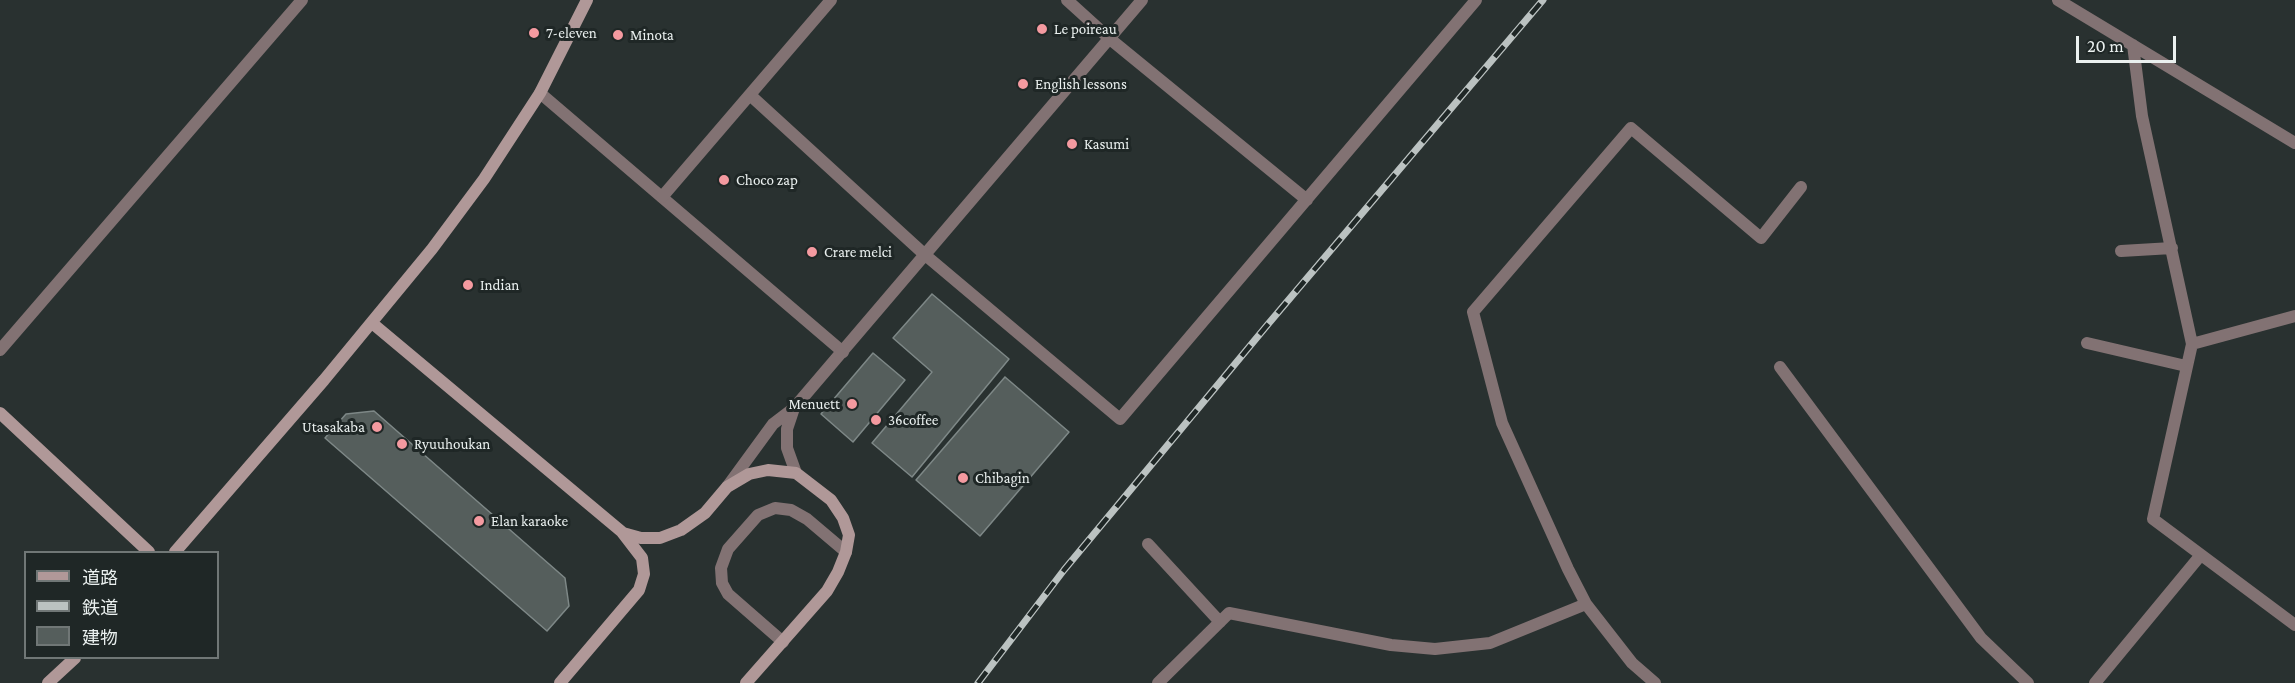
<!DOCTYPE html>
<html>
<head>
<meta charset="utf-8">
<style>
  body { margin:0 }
  #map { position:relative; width:2295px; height:683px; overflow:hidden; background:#293130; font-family:"Crimson Pro","Noto Sans JP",serif }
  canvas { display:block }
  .legend { position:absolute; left:24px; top:551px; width:195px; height:108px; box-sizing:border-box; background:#1f2726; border:2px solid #707776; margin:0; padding:8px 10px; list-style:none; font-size:18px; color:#eaf0ef }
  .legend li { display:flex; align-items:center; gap:12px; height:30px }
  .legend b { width:30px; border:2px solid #707776 }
  .scale { position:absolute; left:2076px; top:36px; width:100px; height:27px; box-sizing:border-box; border:3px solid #eaf0ef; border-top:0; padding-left:8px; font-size:18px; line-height:21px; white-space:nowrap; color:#eaf0ef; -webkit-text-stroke:4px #1f2726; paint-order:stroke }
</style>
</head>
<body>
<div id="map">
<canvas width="2295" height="683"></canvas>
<ul class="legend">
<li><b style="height:8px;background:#b09898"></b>道路</li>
<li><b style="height:8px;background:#bbc2c1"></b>鉄道</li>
<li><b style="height:16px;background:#555e5c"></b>建物</li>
</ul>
<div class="scale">20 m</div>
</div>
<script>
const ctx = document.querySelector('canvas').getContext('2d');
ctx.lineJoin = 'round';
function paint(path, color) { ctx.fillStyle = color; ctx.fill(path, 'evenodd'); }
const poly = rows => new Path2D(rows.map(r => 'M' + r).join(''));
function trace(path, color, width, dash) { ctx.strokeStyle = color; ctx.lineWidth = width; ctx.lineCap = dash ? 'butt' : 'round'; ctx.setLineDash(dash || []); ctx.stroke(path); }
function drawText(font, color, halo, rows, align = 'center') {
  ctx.font = font + ' "Crimson Pro",serif'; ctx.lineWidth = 6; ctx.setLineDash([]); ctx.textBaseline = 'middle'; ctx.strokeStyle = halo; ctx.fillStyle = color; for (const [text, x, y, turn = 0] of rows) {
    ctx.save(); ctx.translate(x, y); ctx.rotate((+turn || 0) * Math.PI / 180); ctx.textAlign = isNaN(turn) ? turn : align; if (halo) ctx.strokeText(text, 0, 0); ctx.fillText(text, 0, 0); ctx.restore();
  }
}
const building = poly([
  [932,294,1009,359,912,477,872,443,932,372,893,338,932,294],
  [873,353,905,380,853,442,821,414,873,353],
  [1005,377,1069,432,980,536,916,480,1005,377],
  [374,411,565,578,569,606,547,631,325,438,346,414,374,411]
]);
const lane = poly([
  [540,93,843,352],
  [783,642,728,594,722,583,721,568,728,549,758,515,775,508,791,510,807,519,846,552]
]);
const street = poly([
  [1067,0,1110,39,1307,200],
  [2058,0,2295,143],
  [2133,45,2142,116,2192,344,2153,519,2295,625],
  [750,95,924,254,1120,419,1476,0],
  [662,197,831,0],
  [2121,251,2172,248],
  [2087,343,2186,366],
  [2192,344,2295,316],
  [0,350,302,0],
  [1780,367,1981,638,2028,683],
  [794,408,787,429,787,448,796,473],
  [727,487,773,424,794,408,1142,0],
  [1148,544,1220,622],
  [1158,683,1229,613,1391,645,1435,649,1490,643,1586,604],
  [1655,683,1632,663,1586,604,1568,569,1502,423,1473,312,1631,128,1761,238,1801,187],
  [2095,683,2200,556]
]);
const secondary = poly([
  [372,323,622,532,642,558,644,574,639,590,560,683],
  [0,413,149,552],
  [623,533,641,538,660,538,681,530,705,513,727,487,749,474,768,470,796,473,831,500,843,518,849,535,846,552,838,572,827,591,746,683],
  [175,552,324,380,432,249,484,179,540,93,587,0],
  [48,683,75,658]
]);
const rail = poly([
  [978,683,1064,570,1269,323,1543,0]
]);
const markers = [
  [1042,29,6,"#f49aa0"],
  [534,33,6,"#f49aa0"],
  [618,35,6,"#f49aa0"],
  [1023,84,6,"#f49aa0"],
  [1072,144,6,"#f49aa0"],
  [724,180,6,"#f49aa0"],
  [812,252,6,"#f49aa0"],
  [468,285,6,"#f49aa0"],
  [852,404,6,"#f49aa0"],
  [876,420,6,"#f49aa0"],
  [377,427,6,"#f49aa0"],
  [402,444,6,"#f49aa0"],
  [963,478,6,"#f49aa0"],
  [479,521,6,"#f49aa0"]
];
const poiNames = [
  ["Le poireau",1054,29],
  ["7-eleven",546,33],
  ["Minota",630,35],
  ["English lessons",1035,84],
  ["Kasumi",1084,144],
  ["Choco zap",736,180],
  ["Crare melci",824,252],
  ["Indian",480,285],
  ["Menuett",840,404,"right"],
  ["36coffee",888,420],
  ["Utasakaba",365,427,"right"],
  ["Ryuuhoukan",414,444],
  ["Chibagin",975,478],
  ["Elan karaoke",491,521]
];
paint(building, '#555e5c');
trace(building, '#7e8887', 1.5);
trace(lane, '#827273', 12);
trace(street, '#827273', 12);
trace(secondary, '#b09898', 12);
trace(rail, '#bbc2c1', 7);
trace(rail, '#1f2726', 4.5, [14]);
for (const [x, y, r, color] of markers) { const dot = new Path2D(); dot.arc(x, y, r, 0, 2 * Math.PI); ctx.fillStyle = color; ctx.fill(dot); trace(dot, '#1f2726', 2); }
drawText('15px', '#eaf0ef', '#1f2726', poiNames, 'left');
</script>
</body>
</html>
